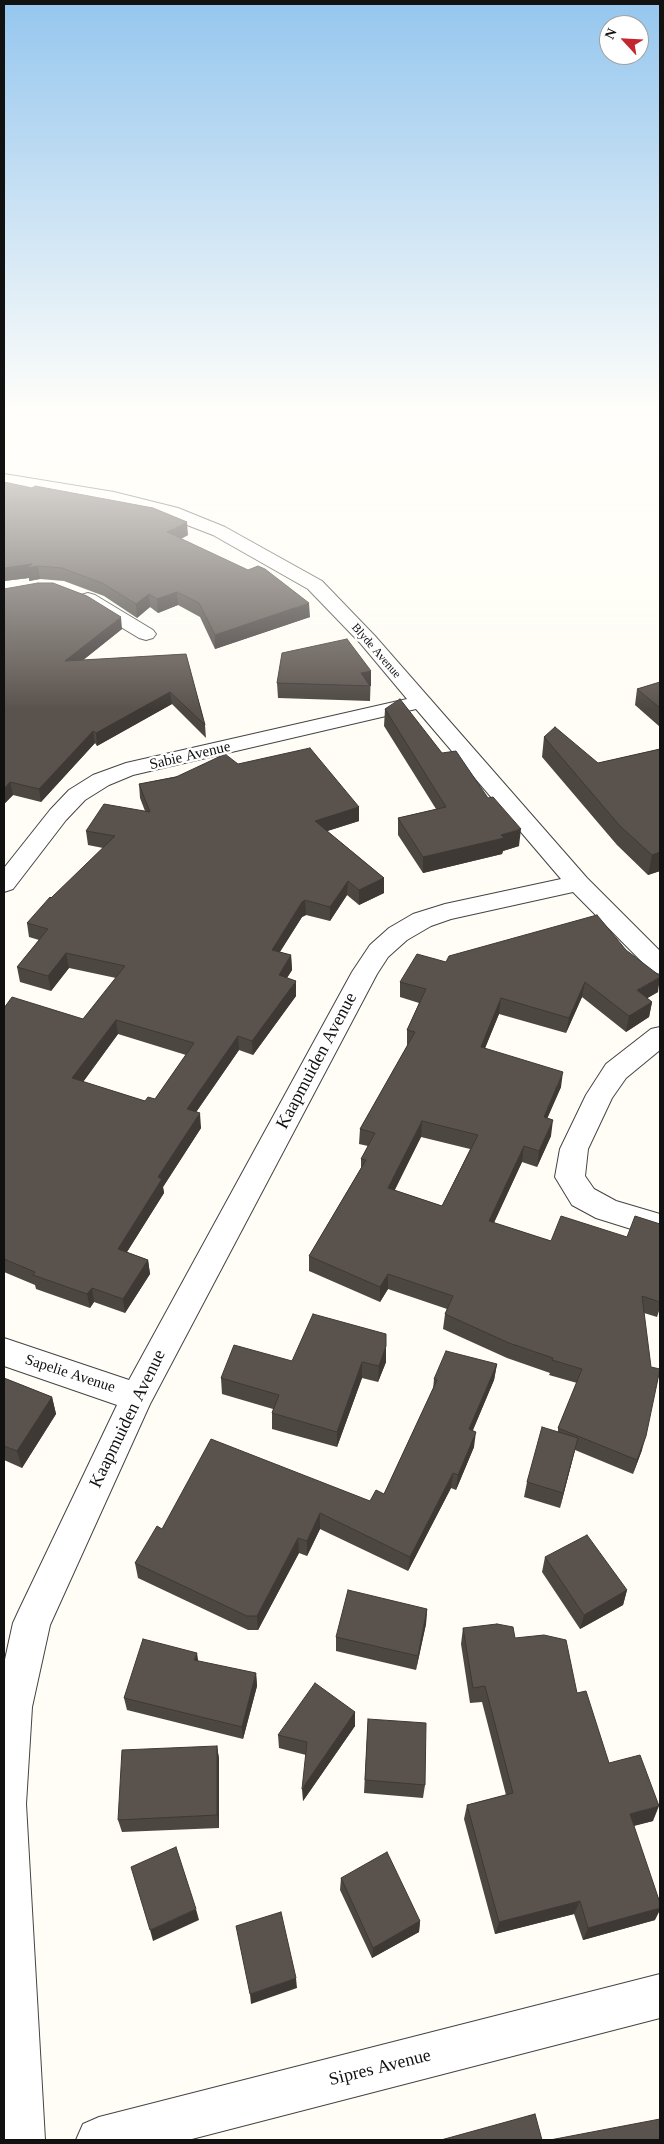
<!DOCTYPE html>
<html>
<head>
<meta charset="utf-8">
<style>
  body { margin:0 }
  #map { position:relative; width:664px; height:2144px; overflow:hidden; background:#fffdf5; font-family:Georgia,serif }
  canvas { display:block }
  .frame { position:absolute; inset:0; border:5px solid #111; pointer-events:none }
  .north { position:absolute; left:599px; top:15px; width:50px; height:50px; box-sizing:border-box; background:#fff; border:1px solid #a0a0a0; border-radius:50%; rotate:295deg; font-size:14px; font-weight:700; line-height:20px; text-align:center; color:#111 }
  .north::after { content:''; display:block; margin:auto; width:18px; height:22px; background:#c4262e; clip-path:polygon(50% 0,100% 100%,50% 72%,0 100%) }
</style>
</head>
<body>
<div id="map">
<canvas width="664" height="2144"></canvas>
<div class="frame"></div>
<div class="north">N</div>
</div>
<script>
const ctx = document.querySelector('canvas').getContext('2d');
ctx.lineJoin = 'round';
const poly = rows => new Path2D(rows.map(r => 'M' + r).join(''));
function trace(path, color, width, dash) { ctx.strokeStyle = color; ctx.lineWidth = width; ctx.lineCap = dash ? 'butt' : 'round'; ctx.setLineDash(dash || []); ctx.stroke(path); }
function paint(path, color) { ctx.fillStyle = color; ctx.fill(path, 'evenodd'); }
function drawText(font, color, halo, rows, align = 'center') {
  ctx.font = font + ' Georgia,serif'; ctx.lineWidth = 5; ctx.setLineDash([]); ctx.textBaseline = 'middle'; ctx.strokeStyle = halo; ctx.fillStyle = color; for (const [text, x, y, turn = 0] of rows) {
    ctx.save(); ctx.translate(x, y); ctx.rotate((+turn || 0) * Math.PI / 180); ctx.textAlign = isNaN(turn) ? turn : align; if (halo) ctx.strokeText(text, 0, 0); ctx.fillText(text, 0, 0); ctx.restore();
  }
}
const minor = poly([
  [4,474,114,492,178,508,225,527,322,581,375,636,587,878,660,951,660,974,651,971,573,892,451,919,431,926,407,940,388,957,377,974,150,1404,50,1625,32,1707,26,1804,45,2140,4,2140,4,1664,13,1623,19,1610,117,1405,4,1366,4,1338,129,1380,352,972,370,945,389,928,413,914,445,904,561,879,416,709,133,775,109,785,85,800,66,820,13,889,4,892,4,868,50,810,69,790,93,775,126,763,407,699,361,644,308,589,213,535,143,508,4,484,4,474],
  [88,593,95,595,153,630,156,634,153,638,146,640,139,638,81,603,78,599,81,595,88,593],
  [660,1027,660,1050,626,1078,612,1098,588,1149,585,1176,594,1189,616,1201,660,1214,660,1238,596,1218,572,1205,555,1177,560,1149,586,1095,606,1064,651,1029,660,1027],
  [660,1974,660,2018,188,2140,76,2140,83,2124,99,2117,660,1974]
]);
const wall = poly([
  [4,482,188,535,181,539,310,617,215,649,200,617,178,605,158,613,150,607,137,618,104,596,64,581,40,579,29,581,29,578,4,581],
  [4,589,122,629,83,660,186,654,205,725,206,738,172,704,97,746,95,743,41,802,13,795,4,804],
  [371,671,370,701,278,698,277,683],
  [660,682,660,727,635,705,637,689],
  [385,709,442,753,519,846,503,851,502,854,423,873,398,835,398,818,436,809,384,726],
  [544,737,598,763,660,749,660,871,648,875,617,845,542,757],
  [238,764,359,807,359,821,327,831,384,878,384,893,359,905,347,895,330,921,306,915,302,917,280,952,291,955,292,970,287,978,296,996,253,1055,239,1050,196,1112,201,1128,163,1187,164,1193,127,1252,148,1260,150,1274,125,1313,94,1302,90,1308,36,1289,35,1285,4,1272,4,1008,83,1019,116,978,69,968,51,991,20,982,17,967,39,940,29,937,27,923,103,848,88,845,86,831,145,811,140,798,139,784],
  [118,1034,186,1055,155,1099,145,1101,83,1082],
  [446,962,658,992,647,998,652,1002,649,1017,626,1032,582,997,566,1033,499,1014,485,1048,561,1087,547,1118,551,1136,537,1167,522,1162,494,1223,551,1241,627,1237,660,1224,660,1308,657,1317,644,1313,642,1450,633,1474,575,1450,560,1508,524,1497,527,1482,558,1432,558,1428,577,1383,549,1375,550,1373,507,1358,443,1329,445,1314,447,1309,388,1289,380,1302,309,1271,309,1256,361,1168,361,1159,368,1146,359,1144,360,1129,407,1046,407,1030,419,1003,400,997,400,982],
  [421,1137,470,1149,442,1206,394,1190],
  [386,1346,386,1362,378,1382,362,1378,337,1447,272,1429,272,1413,273,1409,222,1394,221,1378,292,1361],
  [497,1364,494,1380,473,1430,474,1447,456,1490,451,1488,408,1571,320,1529,307,1556,299,1553,258,1630,248,1630,138,1578,135,1563,162,1529,370,1501,384,1494,433,1389,434,1379],
  [4,1378,52,1397,56,1414,22,1468,4,1460],
  [545,1557,627,1590,623,1605,580,1629,542,1572],
  [427,1609,426,1624,416,1670,336,1651,336,1637],
  [463,1628,515,1638,577,1693,609,1763,653,1821,634,1826,655,1920,583,1940,574,1914,495,1934,464,1819,467,1805,506,1795,482,1702,470,1703,461,1644],
  [256,1673,257,1686,243,1739,127,1710,124,1698],
  [355,1712,355,1726,303,1801,306,1755,279,1748,278,1735],
  [368,1719,425,1785,423,1798,364,1793],
  [217,1746,219,1759,219,1828,122,1832,118,1820],
  [341,1878,420,1921,419,1932,372,1958,340,1890]
]);
const shadedWall = poly([
  [187,522,188,535,169,545,167,532],
  [32,564,38,566,40,579,29,581,29,578,4,581,4,568],
  [177,592,178,605,158,613,157,599],
  [149,594,150,607,137,618,136,604],
  [309,603,310,617,215,649,215,635],
  [121,617,122,629,67,673,65,661],
  [371,671,371,686,370,686,361,673],
  [170,692,172,704,97,746,96,733],
  [93,731,95,743,41,802,39,789],
  [10,782,13,795,4,804,4,789],
  [359,807,359,821,315,835,315,821],
  [521,829,519,846,503,851,502,854,423,873,423,857],
  [660,852,660,871,648,875,652,855],
  [384,878,384,893,359,905,359,890],
  [348,881,347,895,330,921,330,907],
  [305,900,306,915,302,917,272,964,272,950,302,902],
  [66,953,69,968,51,991,48,976],
  [291,955,292,970,279,990,279,975],
  [660,977,658,992,634,1006,637,990],
  [296,981,296,996,253,1055,252,1041],
  [585,982,582,997,566,1033,569,1018],
  [501,998,499,1014,479,1063,481,1047],
  [652,1002,649,1017,626,1032,629,1016],
  [116,1020,118,1034,75,1093,72,1078],
  [238,1036,239,1050,188,1124,187,1109],
  [563,1072,561,1087,541,1133,544,1117],
  [200,1113,201,1128,163,1187,164,1193,120,1263,118,1249,158,1177],
  [553,1120,551,1136,537,1167,539,1151],
  [422,1121,421,1137,388,1204,388,1188],
  [524,1146,522,1162,487,1237,489,1221],
  [148,1260,150,1274,125,1313,123,1299],
  [388,1274,388,1289,380,1302,380,1287],
  [92,1288,94,1302,90,1308,87,1294],
  [386,1346,386,1362,378,1382,379,1366],
  [362,1362,362,1378,337,1447,337,1432],
  [497,1364,494,1380,467,1444,469,1429],
  [52,1397,56,1414,22,1468,17,1451],
  [476,1432,474,1447,456,1490,458,1475],
  [646,1436,642,1450,633,1474,637,1460],
  [578,1438,574,1453,560,1508,563,1493],
  [453,1473,451,1488,408,1571,410,1557],
  [320,1513,320,1529,307,1556,307,1541],
  [298,1538,299,1553,258,1630,257,1616],
  [627,1590,623,1605,580,1629,584,1615],
  [427,1609,426,1624,416,1670,418,1656],
  [197,1653,199,1666,194,1660],
  [256,1673,257,1686,243,1739,242,1727],
  [355,1712,355,1726,303,1801,302,1789],
  [217,1746,219,1759,219,1828,217,1815],
  [659,1806,653,1821,624,1828,630,1814],
  [580,1901,574,1914,495,1934,499,1922],
  [660,1908,660,1910,655,1920,583,1940,588,1928],
  [196,1909,199,1920,153,1941,150,1930],
  [420,1921,419,1932,372,1958,373,1948],
  [296,1978,297,1988,251,2004,250,1994]
]);
const building = poly([
  [4,482,32,488,35,486,153,508,187,522,167,532,248,570,258,566,265,569,309,603,215,635,199,603,177,592,157,599,149,594,136,604,102,583,62,568,38,566,27,568,32,564,4,568,4,482],
  [38,583,53,583,87,596,121,617,65,661,186,654,205,725,170,692,96,733,93,731,39,789,10,782,4,789,4,589,38,583],
  [347,639,371,671,361,673,370,686,277,683,282,653,347,639],
  [660,682,660,708,637,689,660,682],
  [400,699,442,753,456,751,488,798,493,797,521,829,501,835,504,838,423,857,398,818,446,807,385,709,400,699],
  [555,727,598,763,660,749,660,852,652,855,620,826,544,737,555,727],
  [310,748,359,807,315,821,384,878,359,890,348,881,330,907,305,900,302,902,272,950,291,955,279,975,296,981,252,1041,238,1036,187,1109,200,1113,158,1177,162,1179,118,1249,148,1260,123,1299,92,1288,87,1294,33,1275,35,1272,4,1259,4,1008,12,997,83,1019,125,966,66,953,48,976,17,967,48,929,27,923,50,897,51,898,115,836,86,831,104,804,150,812,139,784,176,777,225,754,238,764,310,748],
  [116,1020,194,1043,155,1099,148,1097,145,1101,72,1078,116,1020],
  [597,915,626,950,660,976,660,977,637,990,652,1002,629,1016,585,982,569,1018,501,998,481,1047,563,1072,544,1117,553,1120,539,1151,524,1146,489,1221,551,1241,561,1216,627,1237,635,1216,660,1224,660,1302,642,1296,651,1367,660,1369,646,1436,637,1460,558,1428,582,1369,552,1360,553,1358,509,1343,445,1314,453,1296,388,1274,380,1287,309,1256,366,1160,361,1159,375,1133,360,1129,415,1032,407,1030,426,989,400,982,417,954,446,962,449,956,597,915],
  [422,1121,478,1135,442,1206,388,1188,422,1121],
  [313,1314,386,1334,386,1346,379,1366,362,1362,337,1432,272,1413,279,1395,221,1378,234,1345,292,1361,313,1314],
  [446,1351,497,1364,469,1429,476,1432,458,1475,453,1473,410,1557,320,1513,307,1541,298,1538,257,1616,247,1616,135,1563,157,1526,162,1529,211,1439,370,1501,376,1490,384,1494,437,1380,434,1379,446,1351],
  [4,1378,52,1397,17,1451,4,1446,4,1378],
  [542,1427,578,1438,563,1493,527,1482,542,1427],
  [587,1535,627,1590,584,1615,545,1557,587,1535],
  [348,1590,427,1609,418,1656,336,1637,348,1590],
  [497,1624,513,1627,515,1638,544,1635,566,1640,577,1693,586,1691,609,1763,640,1755,659,1806,630,1814,660,1903,660,1908,588,1928,580,1901,499,1922,467,1805,513,1793,485,1686,473,1688,463,1628,497,1624],
  [143,1639,197,1653,194,1660,256,1673,242,1727,124,1698,143,1639],
  [315,1683,355,1712,302,1789,307,1742,278,1735,315,1683],
  [368,1719,426,1723,425,1785,365,1780,368,1719],
  [217,1746,217,1815,118,1820,122,1750,217,1746],
  [176,1847,196,1909,150,1930,131,1867,176,1847],
  [387,1852,420,1921,373,1948,341,1878,387,1852],
  [281,1912,296,1978,250,1994,236,1926,281,1912],
  [535,2114,542,2140,441,2140,535,2114],
  [660,2119,660,2140,550,2140,660,2119]
]);
const farStreetnames = [
  ["Blyde Avenue",376,651,49]
];
const streetNames = [
  ["Sabie Avenue",190,756,-13],
  ["Sapelie Avenue",70,1374,18]
];
const nearStreetnames = [
  ["Kaapmuiden Avenue",317,1061,-62],
  ["Kaapmuiden Avenue",128,1419,-64],
  ["Sipres Avenue",380,2068,-14]
];
trace(minor, '#444', 2);
paint(minor, '#fff');
paint(wall, '#4d4742');
paint(shadedWall, '#3f3936');
paint(building, '#5a524d');
trace(building, '#3f3936', 1);
const sky = ctx.createLinearGradient(0, 0, 0, 710);
sky.addColorStop(0, '#95c6ee');
sky.addColorStop(0.58, '#fffefa');
sky.addColorStop(1, '#fffefa00');
ctx.fillStyle = sky;
ctx.fillRect(0, 0, 664, 710);
drawText('12px', '#111', '#fff', farStreetnames);
drawText('15px', '#111', '#fff', streetNames);
drawText('18px', '#111', '#fff', nearStreetnames);
</script>
</body>
</html>
